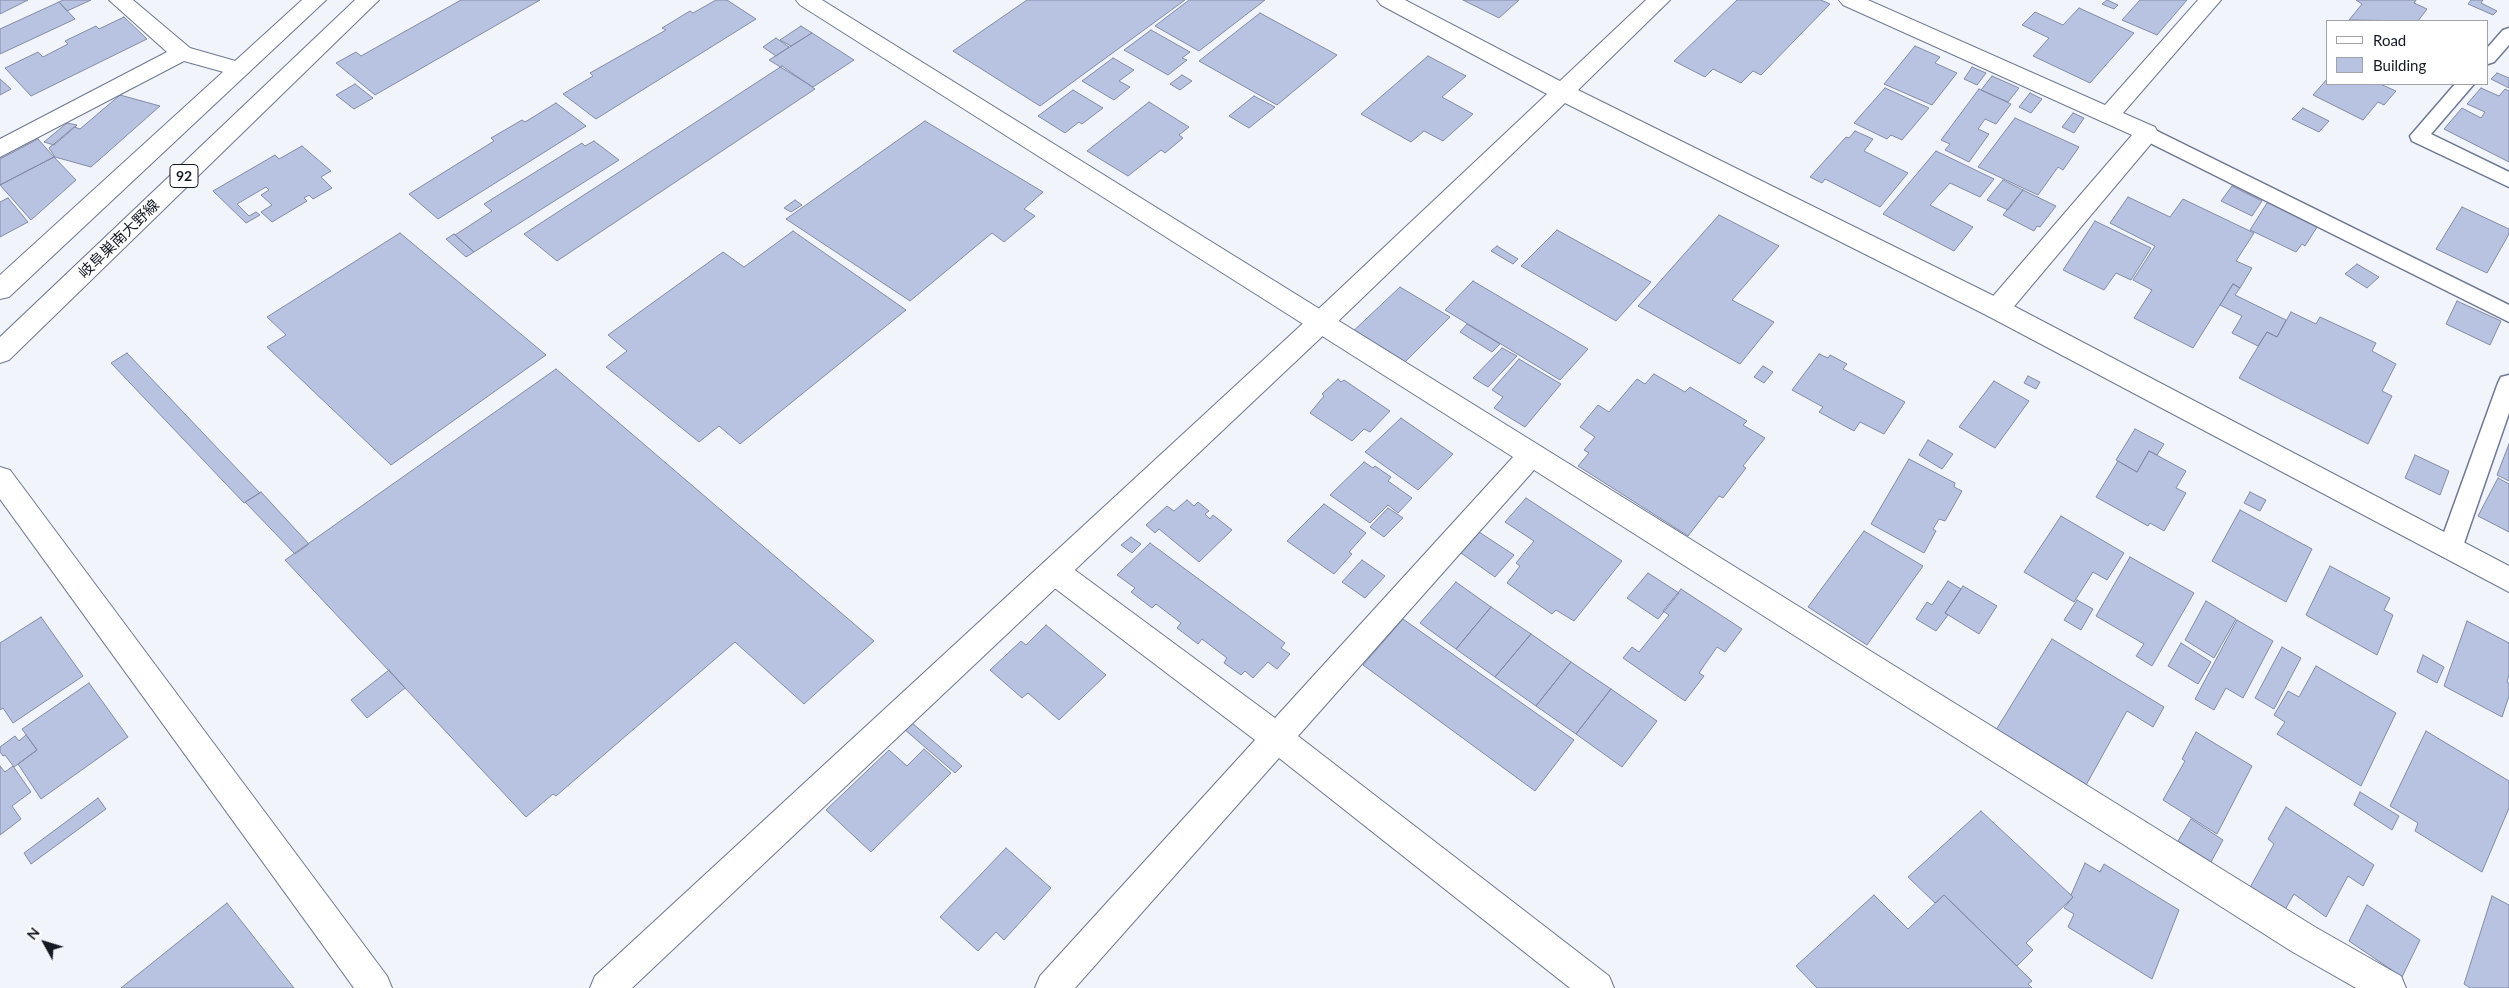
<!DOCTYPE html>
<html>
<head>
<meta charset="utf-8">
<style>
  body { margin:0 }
  #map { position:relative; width:2509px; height:988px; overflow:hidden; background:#f1f4fa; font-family:Lato,sans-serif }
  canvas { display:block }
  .legend { position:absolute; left:2326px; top:20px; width:162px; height:65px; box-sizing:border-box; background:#fff; border:1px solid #a1a3a7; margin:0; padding:6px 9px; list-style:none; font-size:15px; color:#151924 }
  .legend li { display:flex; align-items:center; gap:10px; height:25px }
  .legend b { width:25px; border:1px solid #a1a3a7 }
  .north { position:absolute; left:20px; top:918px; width:50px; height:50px; -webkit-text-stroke:4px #fff; paint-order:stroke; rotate:309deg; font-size:14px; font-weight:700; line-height:20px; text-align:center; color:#151924 }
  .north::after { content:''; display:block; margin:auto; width:18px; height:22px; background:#151924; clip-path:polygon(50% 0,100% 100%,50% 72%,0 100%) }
</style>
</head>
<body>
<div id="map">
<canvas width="2509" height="988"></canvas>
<ul class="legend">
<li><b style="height:6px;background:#fff"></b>Road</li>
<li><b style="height:14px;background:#b8c2e1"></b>Building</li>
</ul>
<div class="north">N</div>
</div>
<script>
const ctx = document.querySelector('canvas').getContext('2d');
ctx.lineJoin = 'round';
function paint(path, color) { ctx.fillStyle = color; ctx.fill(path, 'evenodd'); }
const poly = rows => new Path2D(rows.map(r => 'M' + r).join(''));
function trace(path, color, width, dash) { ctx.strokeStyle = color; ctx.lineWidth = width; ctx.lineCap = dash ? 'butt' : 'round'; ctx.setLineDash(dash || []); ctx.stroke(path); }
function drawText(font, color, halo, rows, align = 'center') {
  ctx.font = font + ' Lato,"Noto Sans JP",sans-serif'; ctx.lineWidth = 4; ctx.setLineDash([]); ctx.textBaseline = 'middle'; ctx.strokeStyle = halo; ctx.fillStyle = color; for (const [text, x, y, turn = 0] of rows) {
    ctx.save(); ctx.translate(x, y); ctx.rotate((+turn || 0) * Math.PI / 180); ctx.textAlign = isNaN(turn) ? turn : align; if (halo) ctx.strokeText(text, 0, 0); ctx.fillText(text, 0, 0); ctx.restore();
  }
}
const building = poly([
  [0,0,28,0,0,14,0,0],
  [63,0,91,0,67,11,59,2,63,0],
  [461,0,540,0,375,95,336,63,356,52,361,56,461,0],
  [716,0,727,0,756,19,596,119,563,94,593,76,590,73,666,30,662,28,690,11,693,13,716,0],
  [1027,0,1185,0,1040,106,953,51,1027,0],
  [1189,0,1265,0,1199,51,1155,26,1189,0],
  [1463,0,1519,0,1499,18,1463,0],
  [1737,0,1821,0,1830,4,1761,75,1753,71,1741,83,1713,69,1705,77,1674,61,1737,0],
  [2107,0,2118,5,2114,9,2102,4,2107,0],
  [2140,0,2187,0,2157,35,2122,20,2140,0],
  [2416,0,2414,3,2427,9,2418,21,2349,20,2362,4,2356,0,2416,0],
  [2471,0,2483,0,2481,3,2497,11,2493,15,2468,4,2471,0],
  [59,2,75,19,0,54,0,29,59,2],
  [2079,8,2134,33,2090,83,2033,56,2049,38,2022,25,2035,12,2063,25,2079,8],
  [1260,13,1337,55,1277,105,1199,61,1260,13],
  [124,17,147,39,31,96,5,68,38,52,43,57,68,44,65,41,96,26,99,29,124,17],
  [801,26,812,33,791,46,780,40,801,26],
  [1151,30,1190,52,1182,58,1187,60,1168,75,1124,50,1151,30],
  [812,33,854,60,813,87,769,60,812,33],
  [776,38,789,47,776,56,763,47,776,38],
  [1915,46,1940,57,1935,63,1957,73,1932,105,1884,84,1915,46],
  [1428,56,1466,76,1442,97,1473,114,1443,141,1424,131,1411,142,1361,114,1428,56],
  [1113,58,1134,70,1119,81,1130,87,1114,100,1082,81,1113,58],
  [782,66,815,89,557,261,524,234,782,66],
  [1972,67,1986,73,1977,85,1964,79,1972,67],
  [2497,73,2509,78,2509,88,2491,79,2497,73],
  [1182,75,1192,81,1180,90,1170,84,1182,75],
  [1992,76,2019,88,2008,102,1981,90,1992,76],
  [2328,78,2328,84,2380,84,2396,91,2384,105,2378,102,2363,120,2313,95,2328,78],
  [0,79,11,89,0,95,0,79],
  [355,84,373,98,354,109,336,95,355,84],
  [1885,88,1929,108,1902,140,1891,135,1887,139,1854,123,1885,88],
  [2481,88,2499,96,2505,89,2509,91,2509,162,2444,129,2462,108,2481,118,2485,112,2467,104,2481,88],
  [1979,89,2011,104,1996,124,1985,119,1978,129,1989,134,1969,162,1945,150,1950,144,1941,140,1979,89],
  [1073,90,1103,108,1082,124,1079,122,1065,133,1038,116,1073,90],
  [2030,93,2042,99,2031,113,2019,107,2030,93],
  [120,95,160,106,91,167,55,157,49,148,74,127,80,129,120,95],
  [1254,96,1275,107,1249,128,1229,116,1254,96],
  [1149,102,1189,127,1179,135,1183,138,1165,153,1161,150,1128,176,1087,151,1149,102],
  [556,103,586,126,438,219,409,194,494,141,491,138,522,120,525,122,556,103],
  [2303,108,2329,121,2319,132,2292,119,2303,108],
  [2073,113,2084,118,2074,133,2062,127,2073,113],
  [2015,118,2079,147,2063,170,2058,167,2038,195,1978,167,2015,118],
  [925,121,1043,192,1024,209,1035,216,1004,242,992,233,910,301,786,219,925,121],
  [67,123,77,125,54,145,44,142,67,123],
  [1855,131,1873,139,1864,151,1908,173,1880,207,1825,179,1822,183,1810,177,1846,137,1849,138,1855,131],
  [38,139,54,157,0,185,0,159,38,139],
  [594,141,619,160,474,252,455,235,492,211,484,204,582,143,585,146,594,141],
  [302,146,331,171,321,177,332,188,313,199,309,195,304,198,307,201,272,222,261,212,272,205,261,195,269,190,266,187,237,204,249,216,256,212,260,215,246,223,213,191,275,155,279,159,302,146],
  [1936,151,1994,179,1980,197,1950,183,1930,205,1973,227,1954,251,1883,214,1936,151],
  [54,157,76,180,31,220,0,185,54,157],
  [2003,180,2023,190,2008,210,1987,200,2003,180],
  [2232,186,2262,201,2252,216,2221,201,2232,186],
  [2023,190,2056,206,2040,227,2037,226,2034,231,2003,215,2023,190],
  [2128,197,2170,217,2183,199,2254,233,2236,261,2252,268,2240,288,2233,284,2193,348,2134,318,2152,290,2133,280,2155,246,2110,223,2128,197],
  [8,198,28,222,0,237,0,202,8,198],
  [795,200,802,205,791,212,784,208,795,200],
  [2269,200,2319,224,2305,246,2302,244,2296,252,2250,230,2269,200],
  [2462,207,2509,229,2509,234,2487,273,2436,249,2462,207],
  [1719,215,1779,246,1732,300,1774,322,1740,364,1638,306,1719,215],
  [2095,221,2151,248,2131,280,2116,273,2104,290,2063,270,2095,221],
  [1557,230,1651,282,1616,321,1521,266,1557,230],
  [793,231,906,310,740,444,719,426,699,442,606,367,627,351,608,335,723,252,744,267,793,231],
  [400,233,546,355,391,465,267,347,286,335,267,317,400,233],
  [454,234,455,235,474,252,466,257,446,239,454,234],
  [1497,246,1518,259,1513,264,1491,251,1497,246],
  [2357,264,2379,277,2367,288,2345,274,2357,264],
  [1473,281,1588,349,1560,380,1445,310,1473,281],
  [2233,284,2240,288,2235,295,2286,320,2277,337,2267,332,2258,346,2232,333,2242,316,2220,305,2233,284],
  [1400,287,1450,317,1399,368,1348,336,1400,287],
  [2457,301,2501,321,2490,345,2446,324,2457,301],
  [2291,312,2316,324,2320,317,2376,343,2372,351,2396,364,2382,391,2392,396,2368,444,2239,378,2267,332,2277,337,2291,312],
  [1467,324,1500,344,1492,352,1460,332,1467,324],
  [1502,348,1517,356,1488,387,1473,378,1502,348],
  [127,353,260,493,244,503,111,363,127,353],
  [1819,354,1828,358,1830,355,1847,364,1843,369,1905,402,1884,434,1860,422,1854,431,1819,412,1823,407,1792,390,1819,354],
  [1519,359,1561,384,1525,427,1494,408,1503,397,1492,390,1519,359],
  [1763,366,1773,372,1764,383,1754,377,1763,366],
  [556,369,874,641,804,704,735,642,556,796,553,794,526,817,285,560,556,369],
  [1654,374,1685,392,1690,387,1747,421,1743,425,1765,438,1743,466,1746,468,1723,498,1719,496,1688,536,1578,466,1589,453,1584,450,1595,437,1580,427,1598,405,1609,412,1637,379,1645,384,1654,374],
  [2028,376,2040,382,2036,389,2024,383,2028,376],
  [1338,379,1341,382,1344,380,1390,411,1370,432,1364,429,1352,441,1310,413,1324,396,1322,394,1338,379],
  [1994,381,2029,401,1995,448,1959,427,1994,381],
  [1401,418,1453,454,1418,490,1365,452,1401,418],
  [2135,429,2164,444,2157,455,2149,451,2137,472,2116,460,2135,429],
  [1928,440,1953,454,1942,469,1919,455,1928,440],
  [2509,444,2509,481,2497,475,2509,444],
  [2149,451,2186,471,2176,488,2186,493,2164,531,2150,523,2148,526,2096,497,2118,461,2137,472,2149,451],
  [2415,455,2449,471,2440,495,2405,478,2415,455],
  [1909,459,1955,483,1954,487,1962,491,1945,521,1939,519,1933,529,1936,531,1924,553,1871,524,1909,459],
  [1364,462,1373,468,1375,466,1391,477,1388,481,1412,498,1398,513,1388,505,1370,523,1330,495,1364,462],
  [2498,478,2509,484,2509,532,2478,516,2498,478],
  [261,492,309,544,295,554,245,502,261,492],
  [2250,492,2266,500,2260,511,2244,503,2250,492],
  [1526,498,1622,561,1574,621,1556,610,1552,614,1507,583,1520,566,1516,563,1534,541,1505,522,1526,498],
  [1187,500,1194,506,1198,502,1209,511,1205,514,1210,519,1213,515,1232,530,1199,562,1159,529,1155,533,1146,525,1167,506,1174,511,1187,500],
  [1324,504,1366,533,1349,552,1352,554,1334,574,1287,541,1324,504],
  [1388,508,1403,518,1384,537,1370,527,1388,508],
  [2240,510,2312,549,2286,602,2212,561,2240,510],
  [2061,516,2124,553,2107,580,2093,572,2074,602,2024,572,2061,516],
  [1864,531,1923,566,1867,645,1808,607,1864,531],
  [1479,532,1514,555,1495,577,1461,553,1479,532],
  [1131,537,1141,544,1132,553,1121,545,1131,537],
  [1150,543,1285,643,1281,648,1290,654,1277,669,1268,662,1253,678,1245,671,1241,675,1224,663,1227,658,1202,639,1198,644,1177,628,1181,623,1156,604,1152,608,1131,592,1135,588,1117,575,1150,543],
  [2130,557,2194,593,2152,666,2136,656,2144,644,2096,616,2130,557],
  [1362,560,1385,576,1365,598,1342,582,1362,560],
  [2330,566,2390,598,2384,610,2393,615,2377,655,2306,615,2330,566],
  [1648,573,1679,593,1658,619,1627,598,1648,573],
  [1948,581,1961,589,1945,613,1948,615,1936,631,1916,619,1927,602,1932,605,1948,581],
  [1456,582,1491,607,1456,649,1420,623,1456,582],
  [1963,586,1997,606,1979,634,1945,613,1963,586],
  [1681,589,1742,629,1725,652,1717,647,1699,673,1704,676,1685,701,1623,658,1632,647,1639,652,1669,615,1663,611,1681,589],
  [2077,600,2093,609,2081,630,2064,620,2077,600],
  [2206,601,2236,619,2214,658,2185,640,2206,601],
  [1491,607,1531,634,1495,677,1456,649,1491,607],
  [41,617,83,676,13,723,3,708,0,710,0,643,41,617],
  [1403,619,1574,740,1535,791,1363,665,1403,619],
  [2237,620,2273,641,2243,698,2226,688,2214,710,2195,699,2237,620],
  [2467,621,2509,643,2509,675,2507,682,2509,683,2509,696,2502,717,2444,686,2467,621],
  [1046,625,1106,675,1059,720,1028,693,1022,698,990,670,1021,641,1026,645,1046,625],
  [1531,634,1571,662,1536,706,1495,677,1531,634],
  [2052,639,2164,707,2153,727,2127,711,2085,787,1996,730,2052,639],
  [2181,643,2211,662,2198,684,2168,666,2181,643],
  [2282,647,2301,658,2274,709,2255,698,2282,647],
  [2423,655,2444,667,2437,683,2417,672,2423,655],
  [1571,662,1611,689,1576,734,1536,706,1571,662],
  [2316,666,2396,713,2361,786,2277,734,2285,722,2274,715,2288,691,2299,697,2316,666],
  [389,670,405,688,367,718,351,700,389,670],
  [89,683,128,737,41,799,18,764,37,750,22,729,89,683],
  [1611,689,1657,721,1622,767,1576,734,1611,689],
  [911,722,962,766,955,773,904,729,911,722],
  [2426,731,2509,781,2509,808,2482,872,2415,831,2418,823,2390,806,2426,731],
  [2196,732,2252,766,2217,834,2163,800,2185,761,2182,759,2196,732],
  [26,735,37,750,14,767,5,755,3,756,0,752,0,747,15,736,19,741,26,735],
  [924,749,951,773,871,852,826,810,889,750,907,766,924,749],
  [0,766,5,772,13,766,31,792,12,806,21,819,0,835,0,766],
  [2360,792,2399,816,2392,830,2354,805,2360,792],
  [98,798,106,809,31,864,24,853,98,798],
  [2286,807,2374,865,2363,886,2348,876,2326,917,2294,894,2282,915,2248,891,2274,844,2268,839,2286,807],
  [1981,811,2073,897,2026,943,2033,950,2017,966,1944,895,1935,903,1908,877,1981,811],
  [2191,819,2223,840,2211,862,2178,841,2191,819],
  [1006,848,1051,888,1004,940,996,932,978,951,940,917,1006,848],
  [2085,863,2100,872,2104,864,2179,910,2152,979,2068,927,2074,914,2064,908,2073,897,2071,895,2085,863],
  [1874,895,1908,929,1944,895,2032,981,2028,984,2032,988,1817,988,1796,966,1874,895],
  [2492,896,2509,905,2509,988,2470,988,2464,984,2492,896],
  [227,903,294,988,121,988,227,903],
  [2367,905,2420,940,2402,977,2349,941,2367,905]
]);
const service = poly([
  [2509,28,2509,45,2494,62,2488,64,2488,47,2503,30,2509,28],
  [2455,84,2474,84,2431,134,2509,172,2509,187,2412,141,2410,136,2455,84],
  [2147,126,2509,305,2509,322,2140,138,2138,133,2140,128,2147,126],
  [2509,375,2509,413,2462,549,2458,556,2450,559,2442,556,2438,549,2498,383,2501,377,2509,375]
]);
const minor = poly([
  [109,0,133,0,190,48,246,64,249,69,246,74,238,76,184,61,0,157,0,139,167,52,109,0],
  [796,0,822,0,2315,927,2401,976,2406,988,2356,988,2291,951,1534,470,1298,736,1609,976,1614,988,1570,988,1279,758,1075,988,1035,988,1040,976,1255,740,1044,580,1040,571,1044,562,1054,559,1064,562,1275,718,1513,457,800,5,796,0],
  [1839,0,1868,0,2105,105,2198,0,2221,0,2123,113,2155,127,2158,133,2155,139,2006,316,1997,319,1988,316,1984,309,1988,302,2132,135,1843,5,1839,0]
]);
const tertiary = poly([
  [1377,0,1405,0,1560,81,1646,0,1670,0,1578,90,2006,302,2509,566,2509,592,1988,316,1565,103,1329,330,632,988,590,988,595,976,1311,316,1547,94,1381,5,1377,0],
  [0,467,10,470,387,976,392,988,354,988,0,499,0,467]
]);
const primary = poly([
  [302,0,326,0,9,297,0,299,0,275,302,0],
  [355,0,379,0,9,360,0,363,0,337,355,0]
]);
const shields = [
  [184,176,28]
];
const shieldNames = [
  ["92",184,176]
];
const streetNames = [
  ["岐阜巣南大野線",119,239,-44]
];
paint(building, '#b8c2e1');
trace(building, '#828ca8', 1);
trace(service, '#6e7893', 3);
trace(minor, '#6e7893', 2);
trace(tertiary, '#6e7893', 2);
trace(primary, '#6e7893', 2);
paint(service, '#fff');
paint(minor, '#fff');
paint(tertiary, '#fff');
paint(primary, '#fff');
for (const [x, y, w] of shields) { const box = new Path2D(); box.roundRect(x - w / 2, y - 11.5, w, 23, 4); ctx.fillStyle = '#fff'; ctx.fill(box); trace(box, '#151924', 1); }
drawText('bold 14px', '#151924', null, shieldNames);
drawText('15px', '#151924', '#fff', streetNames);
</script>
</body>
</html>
